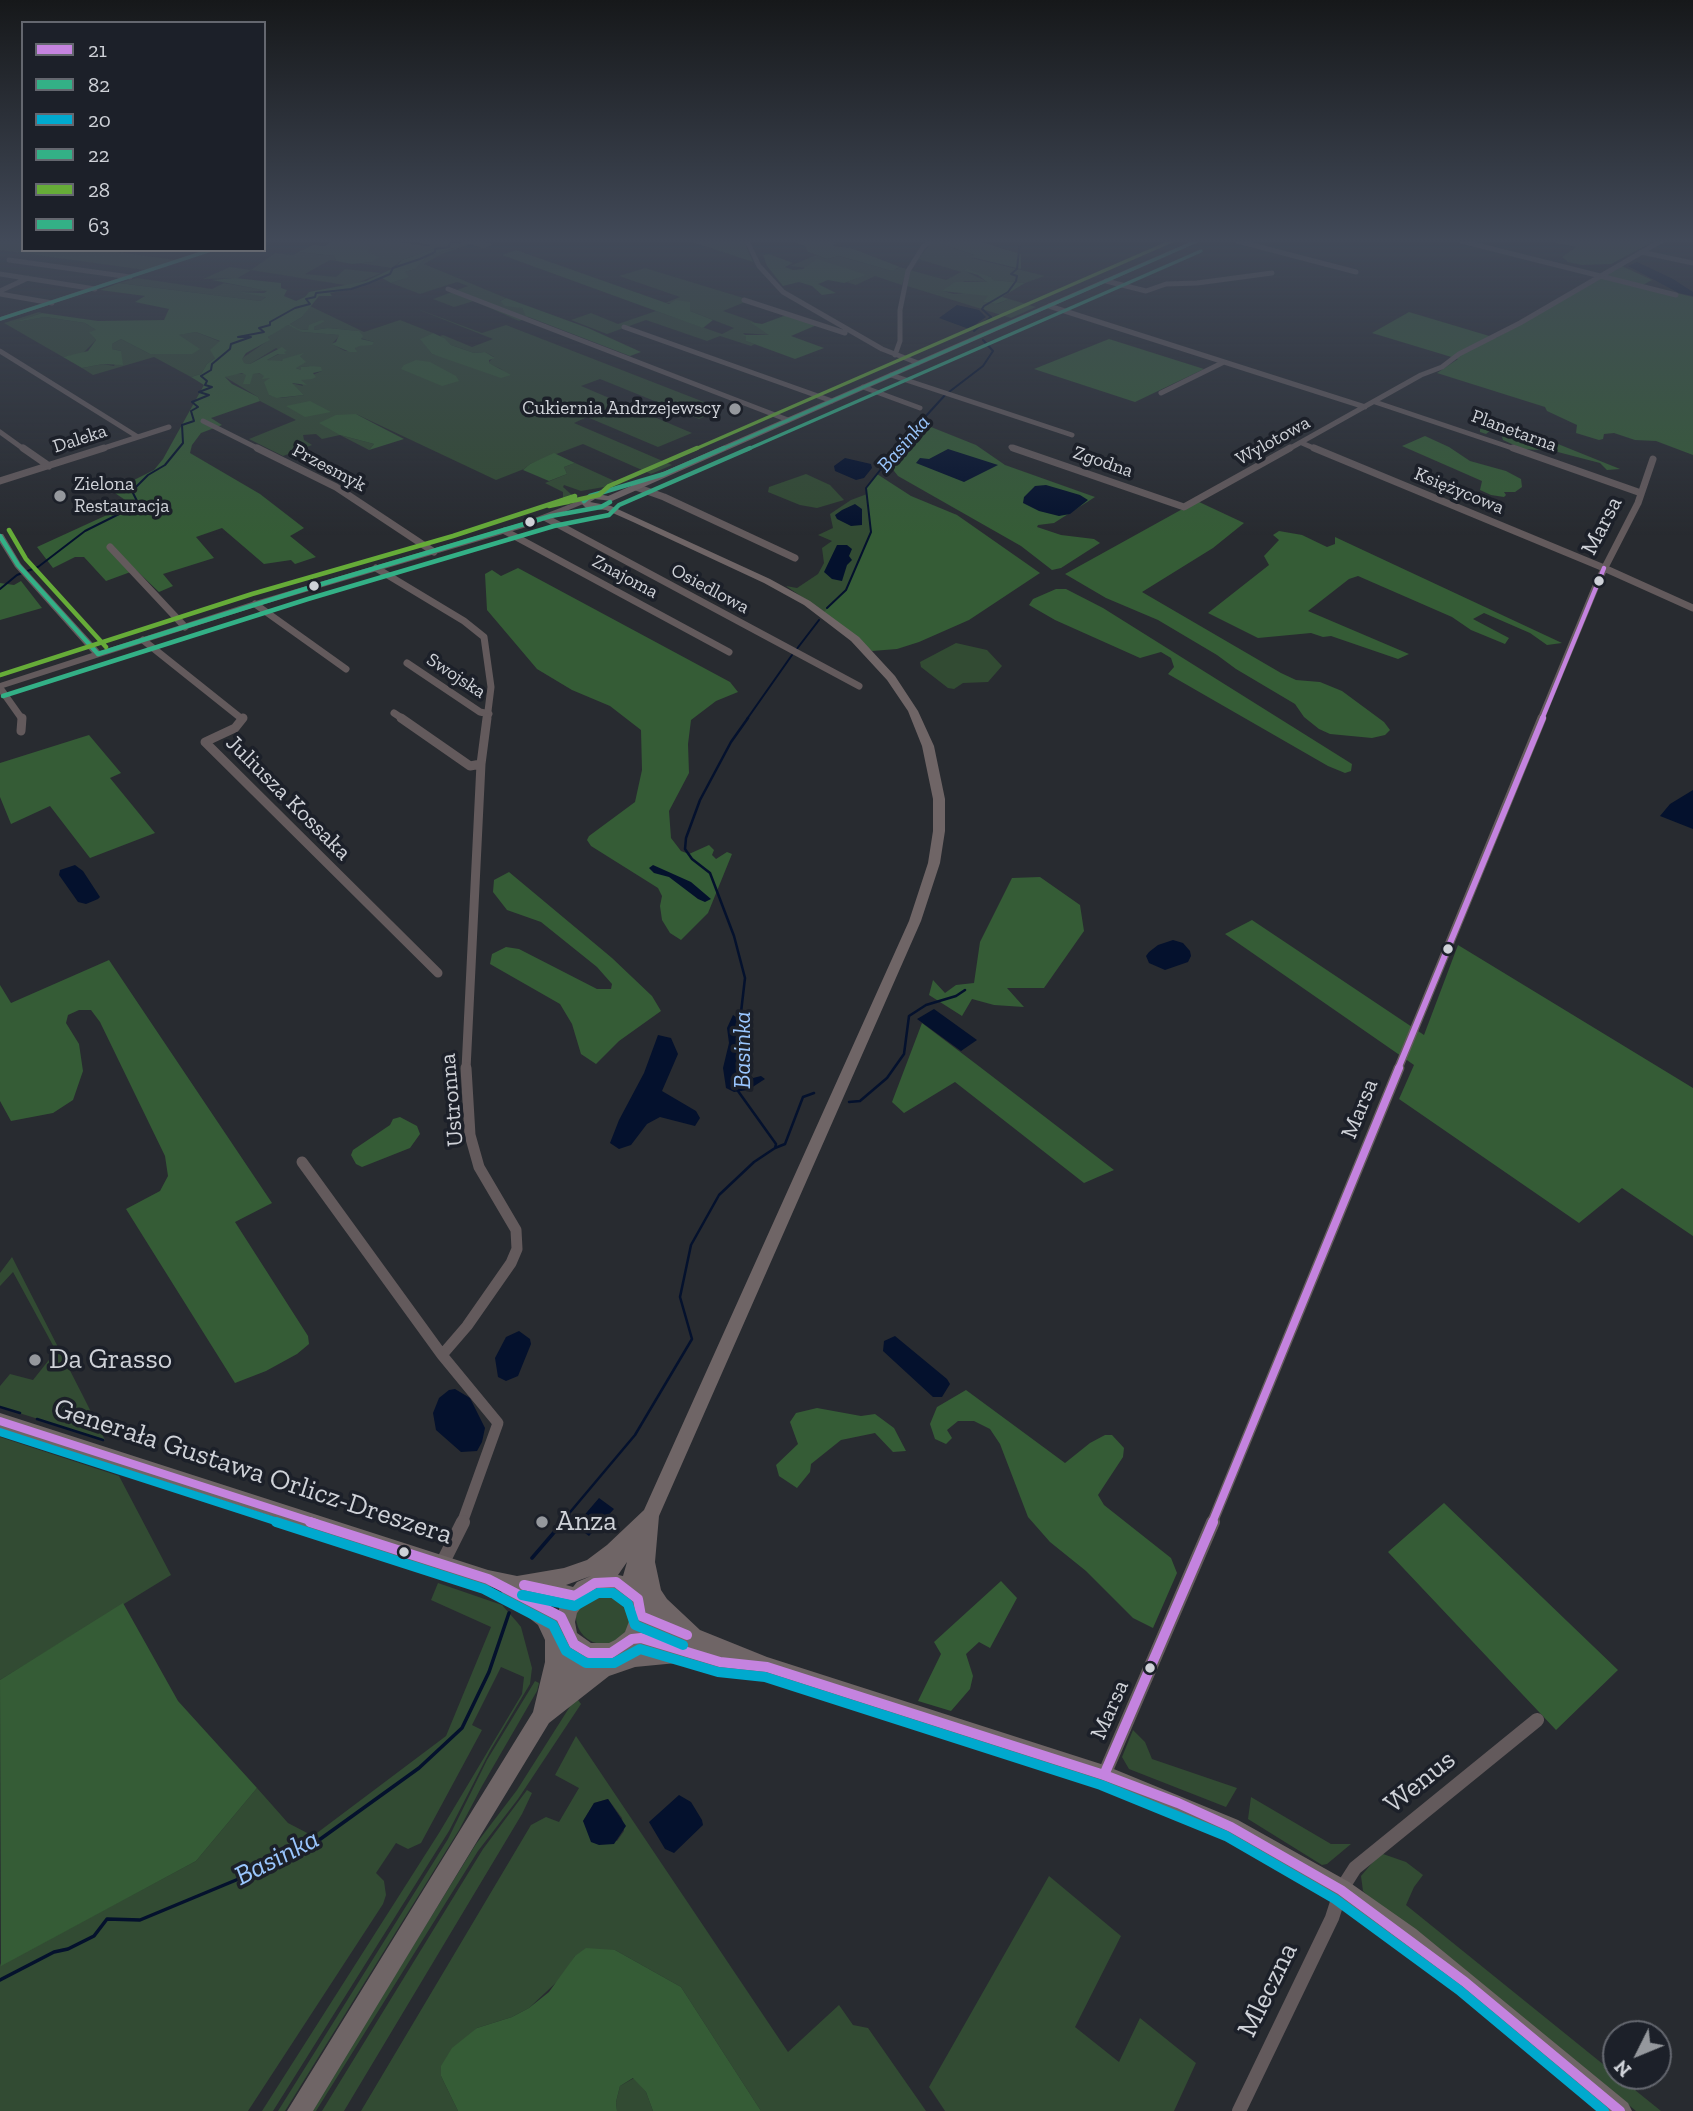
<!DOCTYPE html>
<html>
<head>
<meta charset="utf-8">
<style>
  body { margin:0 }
  #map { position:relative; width:1693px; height:2111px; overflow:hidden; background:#282b30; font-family:"Zilla Slab",serif }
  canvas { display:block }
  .legend { position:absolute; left:21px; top:21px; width:245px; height:231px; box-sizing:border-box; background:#1c2029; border:2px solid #64676f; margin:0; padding:9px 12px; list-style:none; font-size:21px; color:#cfd2d8 }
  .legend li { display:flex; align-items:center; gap:14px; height:35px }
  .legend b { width:35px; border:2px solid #64676f }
  .north { position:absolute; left:1602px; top:2020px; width:70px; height:70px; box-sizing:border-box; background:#1c2029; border:2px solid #64676f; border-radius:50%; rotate:227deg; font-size:19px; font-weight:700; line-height:28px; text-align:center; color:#cfd2d8 }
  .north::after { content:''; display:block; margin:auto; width:24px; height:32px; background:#95989d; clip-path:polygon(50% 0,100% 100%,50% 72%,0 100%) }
</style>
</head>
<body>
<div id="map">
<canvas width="1693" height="2111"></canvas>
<ul class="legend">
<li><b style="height:9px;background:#c483df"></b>21</li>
<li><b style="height:9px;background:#33b086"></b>82</li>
<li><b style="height:9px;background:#00a9ce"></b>20</li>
<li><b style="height:9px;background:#33b086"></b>22</li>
<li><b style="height:9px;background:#66ac38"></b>28</li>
<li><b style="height:9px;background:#33b086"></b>63</li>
</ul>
<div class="north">N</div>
</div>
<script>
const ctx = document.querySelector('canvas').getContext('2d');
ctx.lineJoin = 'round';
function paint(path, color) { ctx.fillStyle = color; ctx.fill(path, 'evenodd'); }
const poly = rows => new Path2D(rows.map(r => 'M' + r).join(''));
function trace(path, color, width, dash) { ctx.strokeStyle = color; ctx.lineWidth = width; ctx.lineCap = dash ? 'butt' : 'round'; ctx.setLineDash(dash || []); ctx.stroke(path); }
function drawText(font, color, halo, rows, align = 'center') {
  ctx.font = font + ' "Zilla Slab",serif'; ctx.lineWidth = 7; ctx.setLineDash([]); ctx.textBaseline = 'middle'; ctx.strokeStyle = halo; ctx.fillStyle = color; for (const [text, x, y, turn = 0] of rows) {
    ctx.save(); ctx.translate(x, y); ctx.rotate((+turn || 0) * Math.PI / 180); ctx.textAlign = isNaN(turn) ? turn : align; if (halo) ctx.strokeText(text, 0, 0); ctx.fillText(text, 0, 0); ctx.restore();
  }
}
const green = poly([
  [0,241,23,241,23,250,103,250,176,260,145,270,0,250],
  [391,241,426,246,431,245,410,241,450,241,448,244,402,260,392,268,358,263,372,262,366,252,370,247,357,242],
  [477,241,493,244,484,249,471,244,442,254,424,264,506,298,500,301,522,308,529,317,519,321,474,301,454,307,433,299,468,286,457,282,420,294,391,283,403,279,404,272,415,269,428,256],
  [933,241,974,255,972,258,1045,276,1025,283,993,280,991,277,965,271,988,282,965,281,943,291,954,294,974,292,989,296,983,302,997,304,1009,299,1036,307,1011,318,907,286,910,270,946,280,961,272,918,259],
  [298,252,334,256,336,261,330,260,305,274,336,277,345,269,381,273,351,286,251,270,238,278,203,279,230,267,251,270,275,253,293,255],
  [816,255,827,259,839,256,892,271,900,267,907,269,902,285,875,276,856,285,846,282,866,275,790,266],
  [645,268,750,300,723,311,752,321,770,335,743,333,746,336,746,341,755,344,751,346,720,336,707,341,646,320,607,334,571,320,591,313,618,324,656,311,722,334,734,328,690,311,690,303,665,303,680,297,619,276],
  [137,278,212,289,224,283,269,291,240,292,267,296,260,301,119,283],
  [310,306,364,332,400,320,433,333,421,339,432,354,503,370,488,363,494,357,485,352,474,353,451,345,440,336,443,335,472,347,493,339,412,307,482,333,506,325,722,409,699,419,600,379,581,386,692,433,658,447,587,417,574,423,672,465,651,474,583,444,530,464,524,469,496,480,356,414,340,435,374,444,369,450,340,435,322,439,316,434,303,435,304,440,312,445,283,456,249,439,296,420,260,401,258,397,225,377,231,374,258,373,272,378,269,380,269,395,281,398,304,395,291,383,303,386,300,380,322,371,311,366,301,367,302,371,295,367,305,362,299,355,278,362,267,360,283,352,276,348,250,364,243,363,241,359,269,340,268,337,278,330,288,325,294,327,290,324,302,317],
  [324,320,314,327,314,330,328,328,358,331,360,338,374,342,355,347,356,351,345,351,332,344,340,335,302,332,299,329,308,330],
  [39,312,42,313,15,322,45,317,85,323,98,331,90,332,96,340,82,354,63,357,4,323],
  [196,332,221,342,216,357,207,364,201,374,191,377,154,357,93,375,82,368,103,364,114,366,121,351,112,349,112,344,121,339,150,354,199,349,177,335],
  [575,463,621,484,581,491,564,485,563,487,572,495,569,505,563,505,563,492,545,483,567,474,564,467],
  [806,474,830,485,844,500,817,508,800,505,768,492,769,487],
  [867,494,957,515,824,612,786,586,797,588,818,574,824,563,822,548,832,541,818,535,833,528,830,514,851,500],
  [956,643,987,650,1002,666,988,682,963,683,954,689,948,688,921,667,920,662],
  [12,1257,82,1394,105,1440,0,1407,0,1386,10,1374,33,1380,56,1351,13,1272,0,1286,0,1273],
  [0,1437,119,1476,171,1575,0,1680],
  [438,1583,502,1605,517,1622,521,1627,532,1668,530,1684,490,1751,449,1831,273,2111,262,2111,439,1833,522,1694,524,1677,501,1667,472,1725,482,1730,421,1843,408,1849,396,1843,376,1873,384,1881,386,1895,383,1904,248,2111,0,2111,0,1963,1,1965,196,1861,257,1788,288,1823,313,1836,446,1736,491,1627,431,1600],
  '576 1617a27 27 0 1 1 54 0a27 27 0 1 1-54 0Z',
  [535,1681,539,1683,537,1691,482,1786,459,1830,285,2111,278,2111,448,1839,487,1760],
  [576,1697,581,1704,518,1799,478,1851,316,2111,311,2111,476,1844,517,1790],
  [1133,1730,1145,1742,1152,1759,1237,1788,1226,1807,1129,1769,1122,1757],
  [576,1736,788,2052,839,2005,853,2025,868,2028,926,2111,761,2111,681,1987,615,1950,575,1956,562,1977,529,2008,512,2017,477,2028,441,2076,458,2111,361,2111,531,1825,546,1817,559,1822,579,1788,555,1775],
  [608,1799,622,1818,624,1831,617,1841,583,1821,594,1803],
  [527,1790,532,1793,522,1814,344,2111,322,2111,483,1849],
  [1251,1797,1331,1844,1351,1844,1327,1864,1322,1865,1248,1819],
  [1383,1854,1406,1862,1423,1875,1414,1887,1406,1905,1661,2111,1636,2111,1483,1986,1371,1899,1363,1891,1361,1876,1378,1856],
  [1049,1876,1121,1936,1075,2027,1119,2062,1140,2018,1196,2063,1174,2111,945,2111,929,2087],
  [634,2078,646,2092,653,2111,617,2111,616,2102,620,2086]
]);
const forest = poly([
  [325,241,372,241,358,242,371,247,367,252,379,257,372,262,352,264,336,261,334,256,298,252,313,245,325,246,331,242],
  [450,241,477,241,428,256,415,269,405,272,409,277,391,283,382,278,353,289,330,293,332,296,319,296,302,317,290,324,298,329,308,330,309,325,322,320,325,321,314,327,314,330,328,328,359,331,363,336,361,339,374,342,372,345,360,346,355,348,357,352,350,352,331,344,336,342,339,335,302,332,288,325,268,337,270,340,246,353,242,359,244,363,250,364,282,347,287,351,284,352,286,354,278,354,267,360,282,361,283,359,304,353,300,356,306,362,296,368,301,370,301,367,311,366,321,367,322,371,313,373,316,377,312,379,301,380,307,385,292,383,304,395,277,398,269,395,264,382,270,378,262,379,264,376,259,373,253,374,250,384,243,384,246,375,242,373,225,377,232,384,258,397,260,401,211,418,222,425,201,433,192,445,190,453,260,494,304,528,290,536,316,557,295,564,291,560,264,564,222,528,196,537,214,558,163,574,173,586,159,592,136,570,106,581,84,557,75,557,53,568,37,547,131,504,112,491,154,470,163,459,204,385,191,377,201,374,207,364,215,358,210,350,220,341,196,332,179,335,200,349,192,354,150,354,121,339,112,344,112,349,121,351,123,365,103,364,82,368,63,357,88,351,96,340,89,332,96,330,85,323,45,317,11,323,42,313,98,321,164,320,169,309,135,302,145,296,100,290,119,283,260,301,266,297,238,292,264,293,267,291,212,280,235,278,281,283,281,288,287,290,284,296,296,301,305,297,309,292,366,281,396,267,402,260,448,244],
  [689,241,744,241,753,262,744,259],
  [793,241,828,241,836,243,833,246,851,248,900,267,892,271,839,256,827,259,808,252,805,246],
  [933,241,978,241,1021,254,1021,269,971,257,974,255],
  [1548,241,1641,241,1651,243,1611,264,1582,265,1568,262,1562,257,1576,247],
  [516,250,669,304,676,300,690,302,690,311,713,320,703,328,502,255],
  [769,254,793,263,785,267,793,270,803,269,817,259,867,275,844,283,828,280,818,284,836,293,822,295,812,286,799,282,783,286,767,266,763,255],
  [1622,266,1652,280,1643,285,1693,297,1693,455,1656,441,1635,440,1614,433,1604,434,1603,439,1599,440,1576,433,1577,425,1547,411,1545,407,1437,373,1458,359,1372,333,1409,312,1496,338],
  [967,269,991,277,993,280,1025,283,1002,297,1009,299,996,304,983,302,988,296,942,291,955,282,987,282,978,275,964,271],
  [506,298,588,328,641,352,630,356,526,316,522,308,505,306,500,301],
  [789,314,819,324,791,336,824,348,795,359,746,341,746,336,742,335,769,335,750,322,762,324],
  [433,333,444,338,451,345,474,353,485,352,495,358,489,360,489,363,511,375,501,378,432,354,420,339],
  [1109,339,1204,369,1135,402,1034,369],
  [416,360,430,362,456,376,459,381,442,386,401,369,404,365],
  [310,401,331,412,305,417,286,406],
  [356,414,373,423,404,439,369,450,374,444,340,435,319,423,336,415],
  [921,423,976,445,1005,465,1095,497,1054,523,1038,525,1037,527,1061,535,1094,539,1100,543,1061,568,1052,570,1021,546,898,476,887,462],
  [1493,425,1509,427,1553,442,1620,469,1607,470,1600,463,1554,451,1523,449,1503,440,1500,431,1492,429,1486,434,1480,432,1480,429],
  [1425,436,1449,447,1470,461,1506,471,1521,479,1522,487,1515,492,1504,492,1506,495,1504,497,1491,495,1480,490,1482,481,1402,446],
  [554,453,575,463,564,467,567,474,549,481,523,470,530,464],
  [877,474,911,496,957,515,1040,573,969,620,919,642,897,649,872,651,824,612,846,590,871,532,866,488],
  [1197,501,1244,523,1213,548,1142,592,1281,673,1296,680,1320,682,1342,691,1384,722,1390,730,1385,735,1372,738,1330,734,1319,729,1304,717,1295,704,1236,669,1217,655,1158,620,1106,598,1065,574],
  [1279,531,1302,535,1327,547,1335,544,1335,537,1562,643,1547,645,1530,633,1484,613,1473,619,1509,638,1505,644,1471,630,1452,617,1358,576,1349,579,1308,611,1409,654,1398,659,1331,636,1323,637,1311,633,1258,638,1208,613,1269,565,1264,556,1279,540,1273,535],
  [518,568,730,682,738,692,716,701,691,720,688,744,689,773,669,811,671,838,681,851,689,854,709,845,714,850,712,855,716,859,727,852,732,854,708,913,681,940,670,933,662,920,660,906,662,896,658,888,591,846,587,840,589,836,635,802,642,770,641,730,610,706,572,690,537,669,487,610,485,574,492,570,501,576],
  [21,581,42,608,0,620,0,583,14,585],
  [1056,589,1066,589,1103,608,1352,764,1351,771,1345,773,1328,766,1168,674,1174,667,1171,658,1161,652,1140,658,1055,620,1029,605,1033,599],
  [89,735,121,773,110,778,155,833,90,858,50,806,11,824,0,797,0,763],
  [509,872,612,958,652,996,661,1011,619,1041,596,1064,581,1054,572,1024,560,1004,490,964,492,954,506,947,519,949,597,989,611,989,612,984,597,967,541,922,507,910,493,892,494,880],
  [1040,877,1080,905,1084,931,1044,988,1007,988,1024,1007,994,1005,972,999,962,1016,929,995,933,980,945,993,956,985,974,983,980,942,1012,878],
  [1252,920,1424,1035,1458,945,1693,1088,1693,1236,1622,1188,1579,1223,1399,1099,1414,1065,1225,934],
  [109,960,272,1203,235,1222,308,1336,309,1344,297,1354,266,1371,235,1383,126,1209,160,1191,168,1176,165,1156,100,1022,91,1010,79,1010,68,1015,66,1023,79,1044,83,1071,73,1100,53,1113,11,1121,0,1101,0,985,11,1003],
  [922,1023,980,1067,1114,1170,1084,1183,955,1082,904,1113,892,1102],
  [400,1117,417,1126,420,1134,410,1148,362,1167,356,1164,351,1155,353,1150,390,1125,393,1119],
  [966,1390,1065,1463,1090,1443,1105,1435,1112,1435,1124,1448,1123,1457,1098,1495,1104,1505,1171,1558,1177,1573,1153,1628,1133,1618,1086,1571,1050,1542,1028,1517,1000,1444,990,1429,974,1421,958,1421,947,1430,952,1438,946,1444,935,1439,930,1424,937,1407],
  [817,1408,861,1416,875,1414,894,1428,906,1451,893,1452,875,1433,841,1440,811,1464,810,1472,797,1488,779,1476,776,1465,798,1444,790,1422,796,1413],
  [1444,1503,1618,1670,1556,1730,1388,1552],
  [1001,1581,1017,1598,990,1648,979,1642,966,1654,973,1676,970,1689,951,1711,918,1701,941,1654,934,1642],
  [123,1603,178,1701,257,1788,196,1861,1,1966,0,1680],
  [586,1948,615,1950,681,1987,761,2111,653,2111,646,2092,633,2078,620,2086,616,2102,617,2111,458,2111,441,2076,441,2066,452,2048,477,2028,512,2017,529,2008,549,1992,575,1956]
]);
const water = poly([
  [1637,262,1673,279,1693,292,1693,296,1679,293,1628,266],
  [957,305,979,310,986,317,969,329,939,318],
  [948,449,998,465,964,482,916,463,920,458,929,459],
  [845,458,871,464,872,468,864,478,856,480,835,471,834,466],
  [1046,485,1080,495,1088,500,1070,514,1059,516,1039,511,1023,503,1024,497,1035,486],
  [855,504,862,509,862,525,851,526,837,519,835,515,842,510],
  [837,545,847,545,852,549,849,556,852,560,847,565,842,581,832,579,824,572],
  [1693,790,1693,829,1660,816,1670,804],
  [75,865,83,871,100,897,98,899,86,904,78,902,59,875,60,870],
  [653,865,691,882,711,899,705,902,698,899,669,877,654,873,649,868],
  [1173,940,1183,943,1190,951,1191,956,1188,962,1165,970,1149,963,1146,956,1149,952,1158,945],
  [934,1009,977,1040,961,1051,917,1019],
  [733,1015,742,1021,746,1036,742,1044,745,1071,753,1078,761,1076,765,1079,748,1090,734,1092,726,1088,723,1068,729,1043,727,1028],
  [658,1035,671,1038,678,1054,662,1091,696,1111,700,1118,695,1126,660,1117,647,1124,631,1145,619,1149,610,1143,619,1120,644,1073],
  [519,1331,530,1339,531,1344,518,1376,506,1381,498,1377,495,1358,506,1337],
  [895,1336,947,1379,950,1384,942,1397,933,1397,883,1351,884,1341],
  [455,1389,470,1398,485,1428,482,1442,477,1451,461,1452,436,1430,433,1413,439,1398,449,1390],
  [599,1498,614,1509,589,1536,575,1526],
  [679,1795,691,1802,702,1820,703,1825,674,1853,665,1849,649,1822],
  [608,1799,626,1826,614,1844,599,1845,591,1842,583,1821,594,1803]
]);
const streamFar2 = poly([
  [467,241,474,241],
  [974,331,991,317,982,309,984,306,1008,292,1016,281,1017,276,1011,274,1017,269,1020,241],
  [949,392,983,366,993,351,983,340],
  [0,589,17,575,38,567,85,531,119,514,137,501,133,493,135,488,148,475,165,465,183,443,182,425,194,421,191,411,198,407,192,402,209,395,199,392,212,387,205,385,207,381,201,376,211,370,212,364,230,349,231,344,251,337,238,337,264,332,259,328,270,325,270,322,295,308,310,304,306,299,315,297,316,293,351,289,369,283,390,274,393,268,420,259,435,252,435,249,449,247,450,242,461,243,460,241],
  [827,608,846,590,871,532,866,488,904,440,946,394],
  [796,650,819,620],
  [747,719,792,655]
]);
const streamFar1 = poly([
  [740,1021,745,978,734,936,710,873,692,859,685,849,686,838,700,800,731,742,748,718],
  [849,1102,860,1101,887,1078,904,1054,909,1016,926,1005,956,996,965,990],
  [775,1148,785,1144,803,1097,814,1093],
  [0,1407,20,1413],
  [37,1419,103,1440],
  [561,1523,635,1435,692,1339,680,1297,691,1245,719,1195,754,1162,775,1148,776,1144,738,1091]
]);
const stream = poly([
  [532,1558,563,1522],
  [0,1980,54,1952,68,1949,94,1936,107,1919,140,1920,301,1853,419,1768,462,1728,489,1672,509,1613]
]);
const minorFar4 = poly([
  [747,241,759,266,783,292,882,349,918,363],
  [1237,241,1356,272],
  [1461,241,1676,295],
  [1641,252,1693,263],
  [9,260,130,277],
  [0,274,95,289],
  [1106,281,1146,291,1166,284,1197,283,1272,273],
  [448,289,788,420],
  [0,291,28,278],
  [0,294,52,303],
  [744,300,845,333],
  [1049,306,1365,407],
  [624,327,832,401],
  [0,351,138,437],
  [895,355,900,341,900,310,908,271,923,247,931,241],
  [891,375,1072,435],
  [863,387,920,408],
  [1161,393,1224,362],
  [1375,402,1518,450],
  [203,421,261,450],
  [0,432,25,450],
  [1302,443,1318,450],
  [1011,447,1019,450],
  [98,450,169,427],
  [1287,450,1421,375,1442,367,1459,354,1520,323,1661,241]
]);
const minorFar3 = poly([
  [23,448,49,466],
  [257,448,336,487,434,552],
  [1013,448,1184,507,1290,448],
  [1314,448,1604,568,1693,608],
  [1513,448,1641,493],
  [0,481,104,448],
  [636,487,664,497,795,558],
  [546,518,859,686],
  [505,531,729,652],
  [110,547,185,627],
  [376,568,464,621,484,637,491,687,487,719],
  [255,604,346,669],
  [143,640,242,719],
  [407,663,480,712,489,714],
  [0,688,22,719],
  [394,713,403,719],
  [1541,719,1598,581,1638,503,1653,459]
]);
const minorFar2 = poly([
  [243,718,235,728,205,742,438,973],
  [401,718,470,766,481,764],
  [21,731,22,718],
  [466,1069,481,764,487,718],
  [1398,1069,1542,718]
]);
const minorFar1 = poly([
  [302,1162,442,1355],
  [462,1523,498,1423,442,1355,467,1326,511,1263,517,1249,516,1230,479,1167,470,1135,466,1068],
  [1212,1523,1399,1068]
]);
const minor = poly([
  [442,1564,463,1522],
  [1104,1775,1213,1522],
  [1239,2111,1332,1918,1341,1890,1355,1868,1537,1720]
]);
const tertiary = poly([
  [205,250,215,250,0,321,0,317,205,250],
  [581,500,588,502,530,526,258,606,0,689,0,683,92,653,15,567,0,543,0,534,3,534,21,564,100,651,252,602,524,522,581,500]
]);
const secondary = poly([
  [1192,241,1200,241,612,501,595,499,590,502,611,506,770,579,810,601,859,637,895,676,918,711,934,746,945,799,945,831,940,863,921,921,659,1516,655,1562,661,1590,667,1599,700,1630,767,1657,1104,1765,1238,1820,1349,1882,1416,1929,1628,2103,1632,2111,1601,2111,1400,1945,1333,1898,1224,1835,1104,1785,757,1672,751,1675,720,1672,687,1662,635,1667,609,1676,549,1723,313,2111,287,2111,533,1712,545,1662,545,1640,538,1625,503,1597,501,1590,0,1429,0,1413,488,1570,517,1576,564,1568,587,1560,607,1545,644,1510,909,921,928,863,933,831,933,799,922,746,908,711,887,680,851,641,804,605,764,583,633,522,606,510,586,508,580,502,593,493,608,496,1192,241],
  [627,1562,623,1576,618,1575,627,1562],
  [591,1576,577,1582,573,1587,566,1585,591,1576],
  [606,1590,620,1594,625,1598,629,1603,631,1616,625,1632,615,1640,609,1643,591,1643,577,1633,575,1622,577,1613,590,1595,606,1590],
  [533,1597,561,1602,556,1620,552,1611,533,1597],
  [646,1627,671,1637,645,1630,646,1627]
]);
const bus1Far3 = poly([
  [1542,719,1604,568]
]);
const bus1Far2 = poly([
  [1398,1069,1543,718]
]);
const bus1Far1 = poly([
  [0,1421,316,1523],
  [1212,1523,1399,1068]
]);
const bus1 = poly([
  [310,1522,488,1579,561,1617,574,1644,589,1653,611,1653,632,1639,641,1638,720,1662,767,1667,1104,1775,1178,1803,1231,1827,1341,1890,1465,1982,1620,2111],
  [524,1585,575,1596,595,1583,616,1582,638,1599,641,1616,687,1635],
  [1104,1775,1213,1522]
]);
const bus2Far1 = poly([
  [720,450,1197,241]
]);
const bus2 = poly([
  [584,501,590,496,664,474,724,448],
  [0,536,18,565,98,654],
  [98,654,305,589,551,516,601,507,610,502]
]);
const bus3Far1 = poly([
  [0,1432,281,1523]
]);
const bus3 = poly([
  [276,1522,484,1589,553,1625,566,1651,586,1663,614,1663,640,1649,718,1672,765,1677,1101,1785,1226,1836,1335,1899,1459,1990,1604,2111],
  [522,1595,575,1606,598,1593,613,1593,628,1604,635,1625,683,1645]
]);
const bus4Far1 = poly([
  [746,450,1201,251]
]);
const bus4 = poly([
  [3,696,308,599,554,526,609,515,619,505,750,448]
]);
const bus5Far1 = poly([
  [693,450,1172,241]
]);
const bus5 = poly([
  [549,506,599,495,609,486,697,448],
  [9,530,26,559,106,647],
  [0,675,252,594,453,536,575,496]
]);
const bus6 = poly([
  [0,319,211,250]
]);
const markers = [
  [735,409,7,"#95989d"],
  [60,496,7,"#95989d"],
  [530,522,6,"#cfd2d8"],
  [1599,581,6,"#cfd2d8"],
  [314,586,6,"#cfd2d8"],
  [1448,949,6,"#cfd2d8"],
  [35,1360,7,"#95989d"],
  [542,1522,7,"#95989d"],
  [404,1552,6,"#cfd2d8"],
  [1150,1668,6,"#cfd2d8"]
];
const farPoinames = [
  ["Cukiernia Andrzejewscy",721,409],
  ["Zielona",74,485,"left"],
  ["Restauracja",74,507,"left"]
];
const farStreetnames = [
  ["Planetarna",1514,431,20],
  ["Daleka",80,439,-18],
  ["Wylotowa",1273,441,-29],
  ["Zgodna",1103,462,19],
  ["Przesmyk",329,468,28],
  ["Księżycowa",1459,491,22],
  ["Znajoma",625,577,28],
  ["Osiedlowa",710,589,28],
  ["Swojska",456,676,33]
];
const farWaternames = [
  ["Basinka",904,444,-49]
];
const streetNames = [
  ["Marsa",1602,526,-63],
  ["Juliusza Kossaka",288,798,45],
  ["Ustronna",452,1100,-95],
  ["Marsa",1360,1109,-68],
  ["Marsa",1110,1710,-66]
];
const waterNames = [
  ["Basinka",743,1050,-90]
];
const nearPoinames = [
  ["Da Grasso",49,1360],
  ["Anza",556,1522]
];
const nearStreetnames = [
  ["Generała Gustawa Orlicz-Dreszera",253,1472,18],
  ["Wenus",1420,1782,-39],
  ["Mleczna",1268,1990,-64]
];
const nearWaternames = [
  ["Basinka",277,1858,-27]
];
paint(green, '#324b33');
paint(forest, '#355c36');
paint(water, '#04112d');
trace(streamFar2, '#04112d', 2);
trace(streamFar1, '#04112d', 2.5);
trace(stream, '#04112d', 3.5);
trace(minorFar4, '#635a5c', 5);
trace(minorFar3, '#635a5c', 7);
trace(minorFar2, '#635a5c', 9);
trace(minorFar1, '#635a5c', 11);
trace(minor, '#635a5c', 14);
paint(tertiary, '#635a5c');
paint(secondary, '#6f6566');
trace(bus1Far3, '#c483df', 4.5);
trace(bus1Far2, '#c483df', 6);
trace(bus1Far1, '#c483df', 8);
trace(bus1, '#c483df', 10);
trace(bus2Far1, '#33b086', 3.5);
trace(bus2, '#33b086', 4.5);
trace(bus3Far1, '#00a9ce', 8);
trace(bus3, '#00a9ce', 10);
trace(bus4Far1, '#33b086', 3.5);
trace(bus4, '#33b086', 4.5);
trace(bus5Far1, '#66ac38', 3.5);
trace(bus5, '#66ac38', 4.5);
trace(bus6, '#33b086', 3.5);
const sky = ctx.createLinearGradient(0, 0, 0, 536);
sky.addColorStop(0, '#16181a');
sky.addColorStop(0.45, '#424a59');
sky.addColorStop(1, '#424a5900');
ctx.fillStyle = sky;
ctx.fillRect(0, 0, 1693, 536);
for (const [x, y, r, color] of markers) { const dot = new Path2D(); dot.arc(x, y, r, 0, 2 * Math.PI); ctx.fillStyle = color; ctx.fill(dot); trace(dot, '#1c2029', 2.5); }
drawText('19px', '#cfd2d8', '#1c2029', farPoinames, 'right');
drawText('19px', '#cfd2d8', '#1c2029', farStreetnames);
drawText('italic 21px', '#9ac6fe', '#1c2029', farWaternames);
drawText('23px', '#cfd2d8', '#1c2029', streetNames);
drawText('italic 24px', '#9ac6fe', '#1c2029', waterNames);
drawText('28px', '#cfd2d8', '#1c2029', nearPoinames, 'left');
drawText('28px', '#cfd2d8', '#1c2029', nearStreetnames);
drawText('italic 28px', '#9ac6fe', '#1c2029', nearWaternames);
</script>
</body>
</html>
